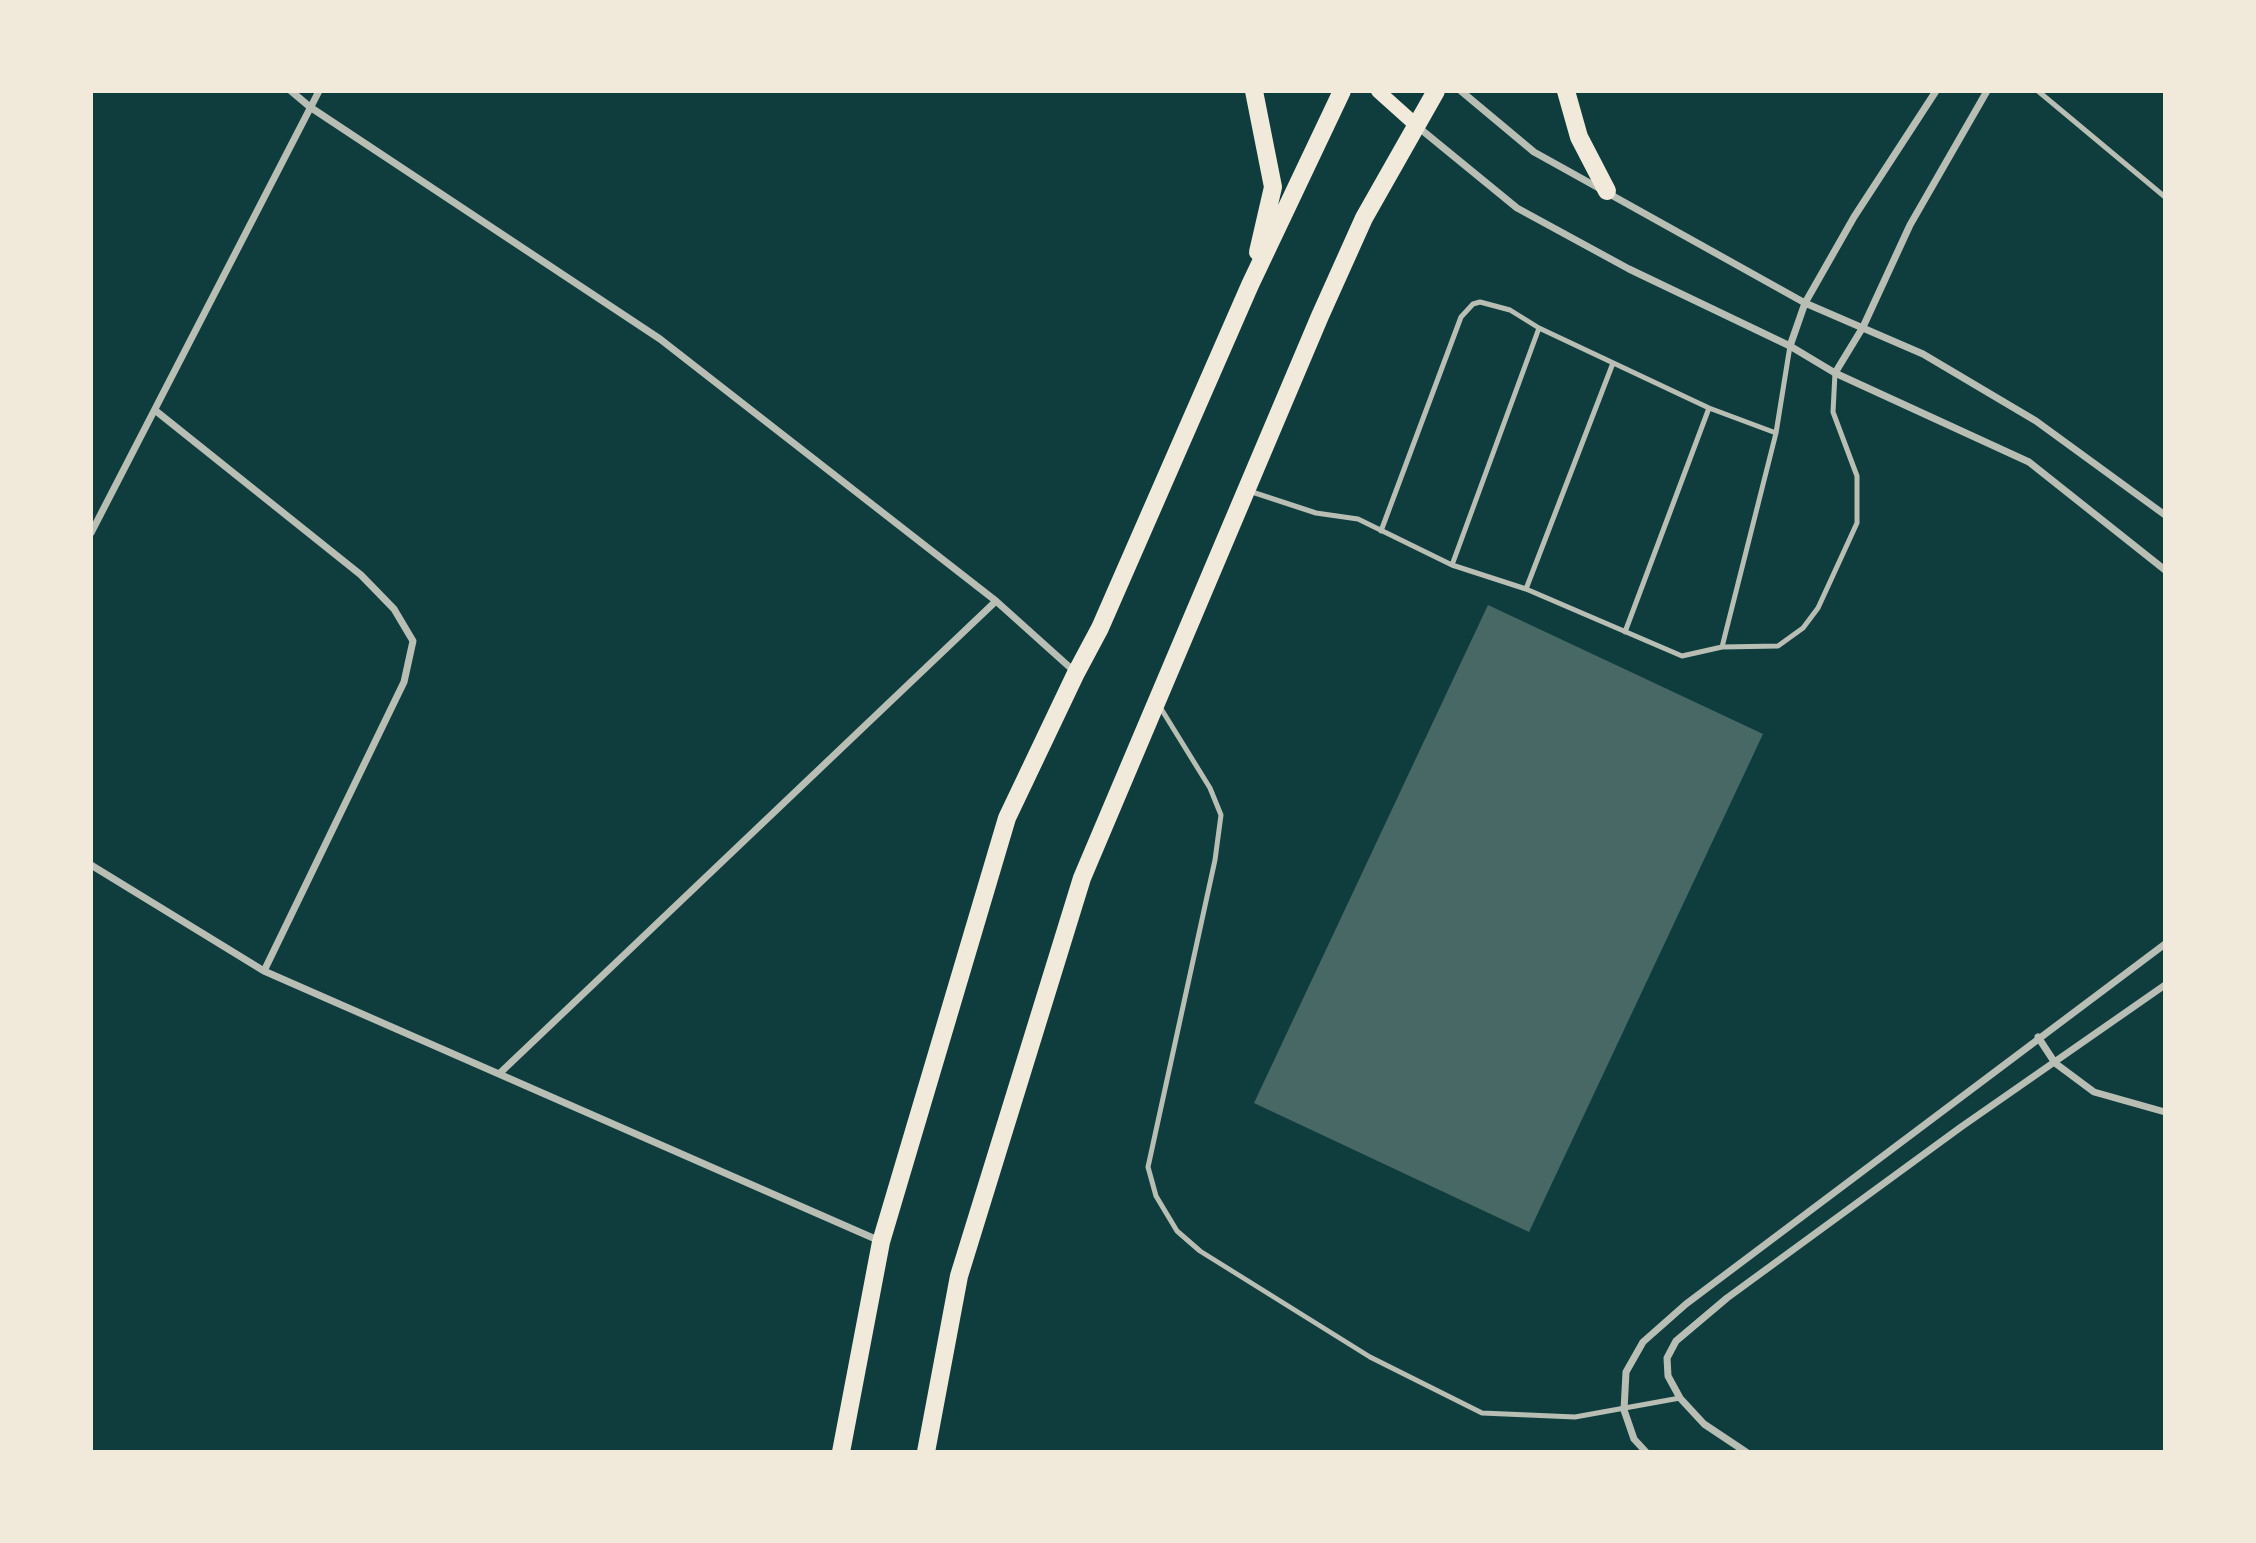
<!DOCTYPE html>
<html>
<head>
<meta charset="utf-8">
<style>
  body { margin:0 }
  #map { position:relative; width:2256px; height:1543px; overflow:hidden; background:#0f3d3e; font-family:"PT Sans Narrow",sans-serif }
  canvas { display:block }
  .frame { position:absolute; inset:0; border:93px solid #f1e9da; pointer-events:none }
</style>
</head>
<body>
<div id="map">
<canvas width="2256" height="1543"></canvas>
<div class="frame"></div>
</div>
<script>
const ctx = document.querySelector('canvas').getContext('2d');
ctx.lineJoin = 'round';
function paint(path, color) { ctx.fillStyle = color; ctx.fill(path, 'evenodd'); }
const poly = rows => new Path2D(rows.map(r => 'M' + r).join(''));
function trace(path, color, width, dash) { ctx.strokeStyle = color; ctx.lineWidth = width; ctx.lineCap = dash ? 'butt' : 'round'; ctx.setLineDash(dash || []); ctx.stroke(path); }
const building = poly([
  [1488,605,1763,734,1529,1232,1254,1103]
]);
const service = poly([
  [2038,91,2165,197],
  [1249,491,1316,513,1358,519,1452,565,1526,589,1682,656,1722,647,1778,646,1803,628,1818,608,1857,523,1857,476,1833,412,1835,373],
  [1381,531,1461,317,1473,304,1480,302,1510,310,1539,328,1709,408,1776,433],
  [1452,565,1539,328],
  [1526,589,1613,363],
  [1625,632,1709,408],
  [1722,647,1776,433,1790,346],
  [1160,707,1210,788,1221,815,1215,860,1148,1167,1156,1196,1177,1231,1200,1251,1370,1357,1482,1413,1575,1417,1680,1398]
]);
const minor = poly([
  [291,91,310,107,660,339,996,601,1075,672],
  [1461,91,1534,152,1570,172,1805,303,1923,354,2036,421,2165,515],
  [1418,127,1517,208,1629,269,1790,346,1835,373,2029,462,2165,570],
  [1790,346,1805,303,1854,217,1936,91],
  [1835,373,1863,327,1910,225,1987,91],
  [156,411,361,575,394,609,413,641,404,682,264,971],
  [91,533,319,91],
  [91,865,264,971,880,1241],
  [2038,1037,2055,1063,2094,1092,2165,1112],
  [500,1073,996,601],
  [1646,1452,1634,1439,1624,1410,1626,1372,1643,1342,1686,1304,2165,944],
  [1746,1452,1704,1424,1680,1398,1668,1376,1667,1358,1676,1341,1727,1298,1961,1127,2165,985]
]);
const secondary = poly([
  [1378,91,1417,126]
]);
const primary = poly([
  [1254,91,1273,187,1258,252],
  [1566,91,1579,137,1607,191],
  [841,1452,881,1242,1007,818,1076,673,1100,628,1250,285,1342,91],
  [926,1452,959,1276,1082,878,1320,316,1364,218,1436,91]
]);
paint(building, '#486865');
trace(service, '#b8beb3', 5);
trace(minor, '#b8beb3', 7);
trace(secondary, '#f1e9da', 14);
trace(primary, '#f1e9da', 18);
</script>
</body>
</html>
